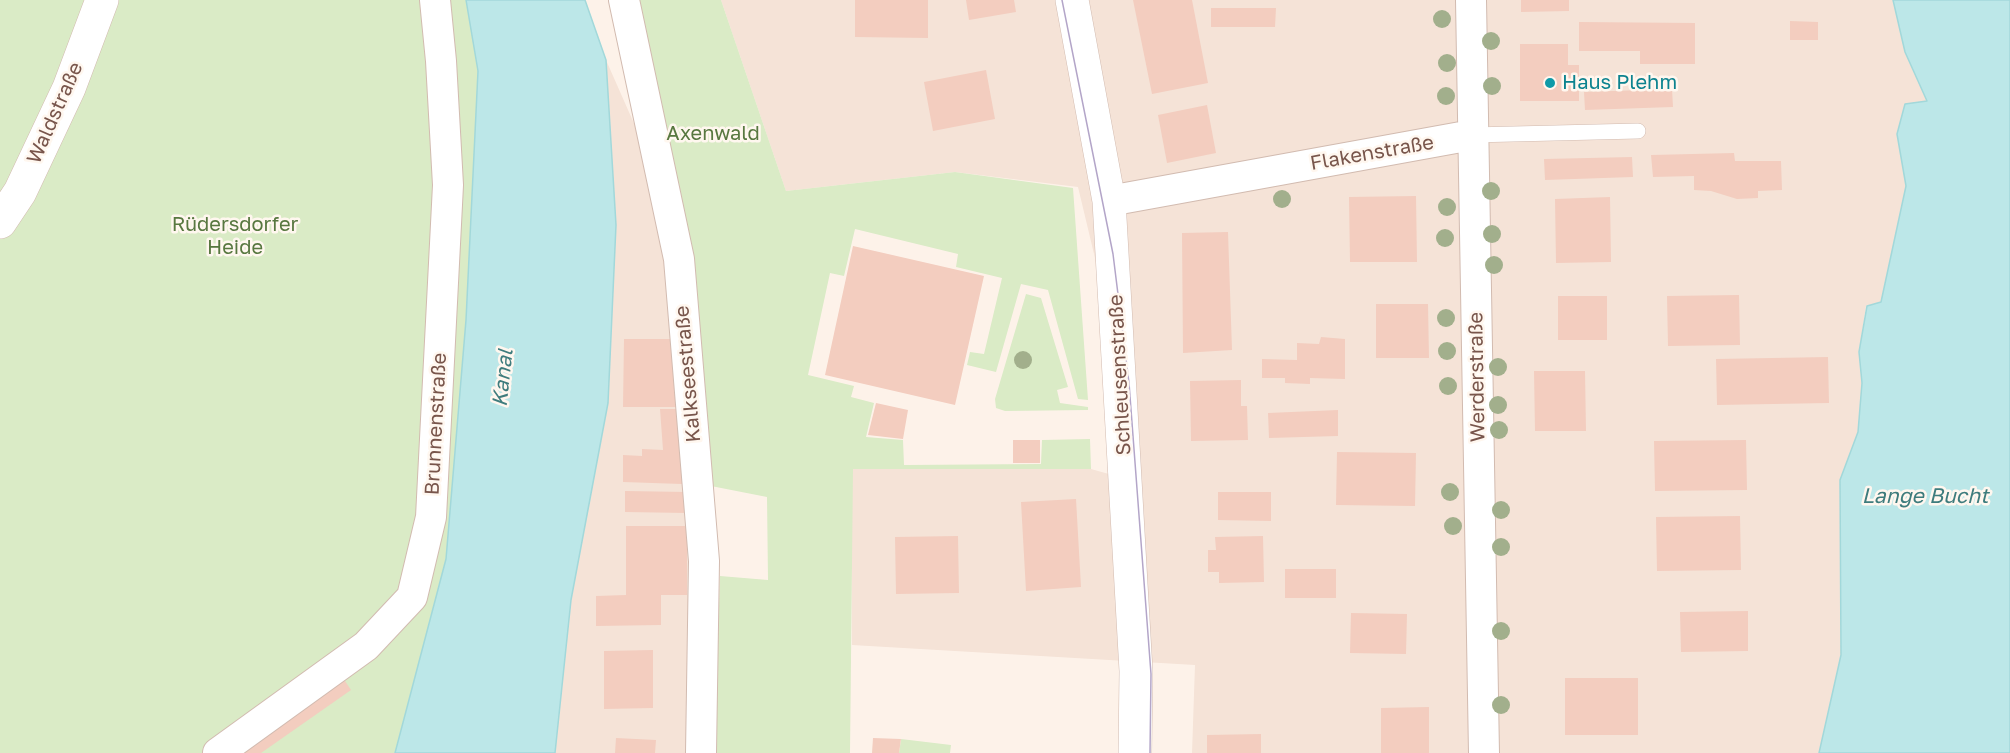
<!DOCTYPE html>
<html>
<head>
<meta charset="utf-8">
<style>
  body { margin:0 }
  canvas { display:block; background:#fdf2e9 }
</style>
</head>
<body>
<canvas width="2010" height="753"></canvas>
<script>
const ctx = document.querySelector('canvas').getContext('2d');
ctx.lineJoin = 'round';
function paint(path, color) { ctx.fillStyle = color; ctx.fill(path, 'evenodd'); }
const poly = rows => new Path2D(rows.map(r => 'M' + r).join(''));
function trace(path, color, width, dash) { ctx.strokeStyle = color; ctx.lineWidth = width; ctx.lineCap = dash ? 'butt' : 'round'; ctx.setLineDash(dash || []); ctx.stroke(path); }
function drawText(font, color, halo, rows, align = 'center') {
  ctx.font = font + ' "Golos Text",sans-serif'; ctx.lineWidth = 5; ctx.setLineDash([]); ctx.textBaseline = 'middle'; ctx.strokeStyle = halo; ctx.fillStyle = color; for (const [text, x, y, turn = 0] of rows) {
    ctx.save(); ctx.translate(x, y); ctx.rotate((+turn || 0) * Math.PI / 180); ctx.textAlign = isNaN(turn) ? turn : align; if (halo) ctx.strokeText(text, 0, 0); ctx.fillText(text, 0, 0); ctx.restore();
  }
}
const residential = poly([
  [721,0,1893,0,1905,52,1927,101,1905,104,1897,134,1906,186,1881,302,1866,306,1859,352,1862,383,1858,432,1840,480,1841,655,1819,753,1192,753,1195,665,852,645,852,468,1091,469,1123,478,1115,342,1078,187,955,172,786,191],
  [606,60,651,162,673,259,694,560,689,753,555,753,571,600,608,403,616,225]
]);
const green = poly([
  [0,0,466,0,478,71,466,320,446,559,395,753,0,753],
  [635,0,721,0,786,191,955,172,1073,188,1088,400,1078,399,1048,290,1021,284,996,372,967,365,970,352,984,354,1002,278,956,267,958,254,855,229,844,276,830,273,808,375,854,386,851,397,874,403,866,437,903,440,904,465,1041,464,1042,440,1090,439,1091,469,853,469,850,753,714,753,720,576,768,580,767,497,711,486],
  [1026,294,1041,298,1068,387,1057,390,1060,403,1088,407,1088,410,1005,411,996,408,995,399],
  [901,739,951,745,950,753,899,753]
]);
const water = poly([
  [466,0,585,0,606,60,616,225,608,403,571,600,555,753,395,753,446,559,466,320,478,71,466,0],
  [1893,0,2010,0,2010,753,1819,753,1841,655,1840,480,1858,432,1862,383,1859,352,1867,306,1881,302,1906,186,1897,134,1905,104,1927,101,1905,52,1893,0]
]);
const building = poly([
  [855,0,928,0,928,38,855,37],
  [966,0,1014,0,1016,12,969,20],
  [1133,0,1192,0,1208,83,1152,94],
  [1521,0,1569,0,1569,11,1521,12],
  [1211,8,1276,8,1275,27,1211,27],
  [1790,21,1818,22,1818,40,1790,40],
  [1579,22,1695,23,1695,64,1640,64,1640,51,1579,51],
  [1520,44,1568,44,1568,65,1579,65,1579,101,1520,101],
  [986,70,995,119,933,131,924,82],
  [1672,89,1673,107,1585,110,1584,92],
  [1207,105,1216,153,1167,163,1158,115],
  [1734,153,1735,161,1781,161,1782,190,1758,191,1758,198,1737,199,1711,191,1694,190,1694,176,1653,177,1651,155],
  [1632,157,1633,177,1545,180,1544,159],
  [1416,196,1417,262,1350,262,1349,197],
  [1610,197,1611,262,1556,263,1555,199],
  [1228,232,1232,350,1183,353,1182,233],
  [853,246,984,276,955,405,825,375],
  [1739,295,1740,345,1668,346,1667,296],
  [1558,296,1607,296,1607,340,1558,340],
  [1376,304,1428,304,1429,358,1376,358],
  [1321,337,1345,339,1345,379,1310,378,1310,384,1285,383,1285,378,1262,378,1262,359,1297,360,1297,343,1319,344],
  [624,339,678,339,678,407,623,407],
  [1828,357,1829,403,1717,405,1716,359],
  [1534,371,1585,371,1586,431,1535,431],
  [1241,380,1241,406,1247,406,1248,440,1191,441,1190,381],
  [876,403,908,410,903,439,868,435],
  [660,409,683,409,682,484,623,482,623,455,642,456,642,449,663,450],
  [1338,410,1338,436,1269,438,1268,413],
  [1013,440,1040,440,1040,463,1013,463],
  [1746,440,1747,490,1655,491,1654,441],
  [1337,452,1416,453,1415,506,1336,505],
  [625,491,687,492,687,513,625,512],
  [1218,492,1271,492,1271,521,1218,520],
  [1076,499,1081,587,1026,591,1021,502],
  [1740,516,1741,570,1657,571,1656,517],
  [626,526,687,526,687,595,661,595,661,625,596,626,596,596,626,595],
  [958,536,959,593,896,594,895,537],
  [1263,536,1264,582,1219,583,1219,572,1208,572,1208,550,1216,550,1215,537],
  [1285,569,1336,569,1336,598,1285,598],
  [1748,611,1748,651,1681,652,1680,612],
  [1351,613,1407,614,1406,654,1350,653],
  [653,650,653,708,604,709,604,651],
  [343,678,351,690,261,753,241,753],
  [1565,678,1638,678,1638,735,1565,735],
  [1429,707,1429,753,1381,753,1381,708],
  [1261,734,1261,753,1207,753,1207,735],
  [616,738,656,740,655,753,615,753],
  [873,738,901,739,899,753,872,753]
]);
const service = poly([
  [1472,135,1638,131]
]);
const minor = poly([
  [624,0,679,259,704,561,701,753],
  [1471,0,1484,753],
  [1109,201,1472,135],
  [218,753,366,646,412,597,431,517,448,185,441,61,435,0]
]);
const tertiary = poly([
  [1072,0,1109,201,1136,671,1135,753],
  [0,222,20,192,69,88,102,0]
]);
const tram = poly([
  [1062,0,1113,254,1129,383,1151,674,1150,753]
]);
const trees = [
  [1442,19],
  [1491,41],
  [1447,63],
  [1492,86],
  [1446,96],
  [1491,191],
  [1282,199],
  [1447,207],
  [1492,234],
  [1445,238],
  [1494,265],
  [1446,318],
  [1447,351],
  [1023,360],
  [1498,367],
  [1448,386],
  [1498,405],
  [1499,430],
  [1450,492],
  [1501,510],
  [1453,526],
  [1501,547],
  [1501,631],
  [1501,705]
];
const markers = [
  [1550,83,6,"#0f9aa8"]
];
const cultureNames = [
  ["Haus Plehm",1562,83]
];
const streetNames = [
  ["Waldstraße",55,113,-66],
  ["Flakenstraße",1372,153,-10],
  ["Kalkseestraße",688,374,-95],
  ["Schleusenstraße",1120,375,-93],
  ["Werderstraße",1477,377,-91],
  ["Brunnenstraße",436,424,-87]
];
const parkNames = [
  ["Axenwald",713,134],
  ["Rüdersdorfer",235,225],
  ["Heide",235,248]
];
const waterNames = [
  ["Kanal",503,378,-84],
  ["Lange Bucht",1925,496]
];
paint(residential, '#f5e3d7');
paint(green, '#daebc6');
paint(water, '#bce7e8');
trace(water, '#a2d8da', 1.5);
paint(building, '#f3cdbf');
trace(service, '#d2bbb0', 16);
trace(minor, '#d2bbb0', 32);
trace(tertiary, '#d2bbb0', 34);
trace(service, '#fff', 15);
trace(minor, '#fff', 30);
trace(tertiary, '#fff', 33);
trace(tram, '#b3a5c8', 1.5);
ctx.fillStyle = '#a2af8c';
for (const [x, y] of trees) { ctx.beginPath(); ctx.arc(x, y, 9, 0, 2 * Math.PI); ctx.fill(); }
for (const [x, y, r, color] of markers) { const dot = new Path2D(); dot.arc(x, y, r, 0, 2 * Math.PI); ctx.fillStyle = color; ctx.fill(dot); trace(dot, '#fff7ef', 2); }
drawText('20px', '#0d838f', '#fff7ef', cultureNames, 'left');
drawText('20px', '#78554b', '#fff7ef', streetNames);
drawText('20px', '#587840', '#fff7ef', parkNames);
drawText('italic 21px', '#3e7c7d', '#fff7ef', waterNames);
</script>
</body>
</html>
